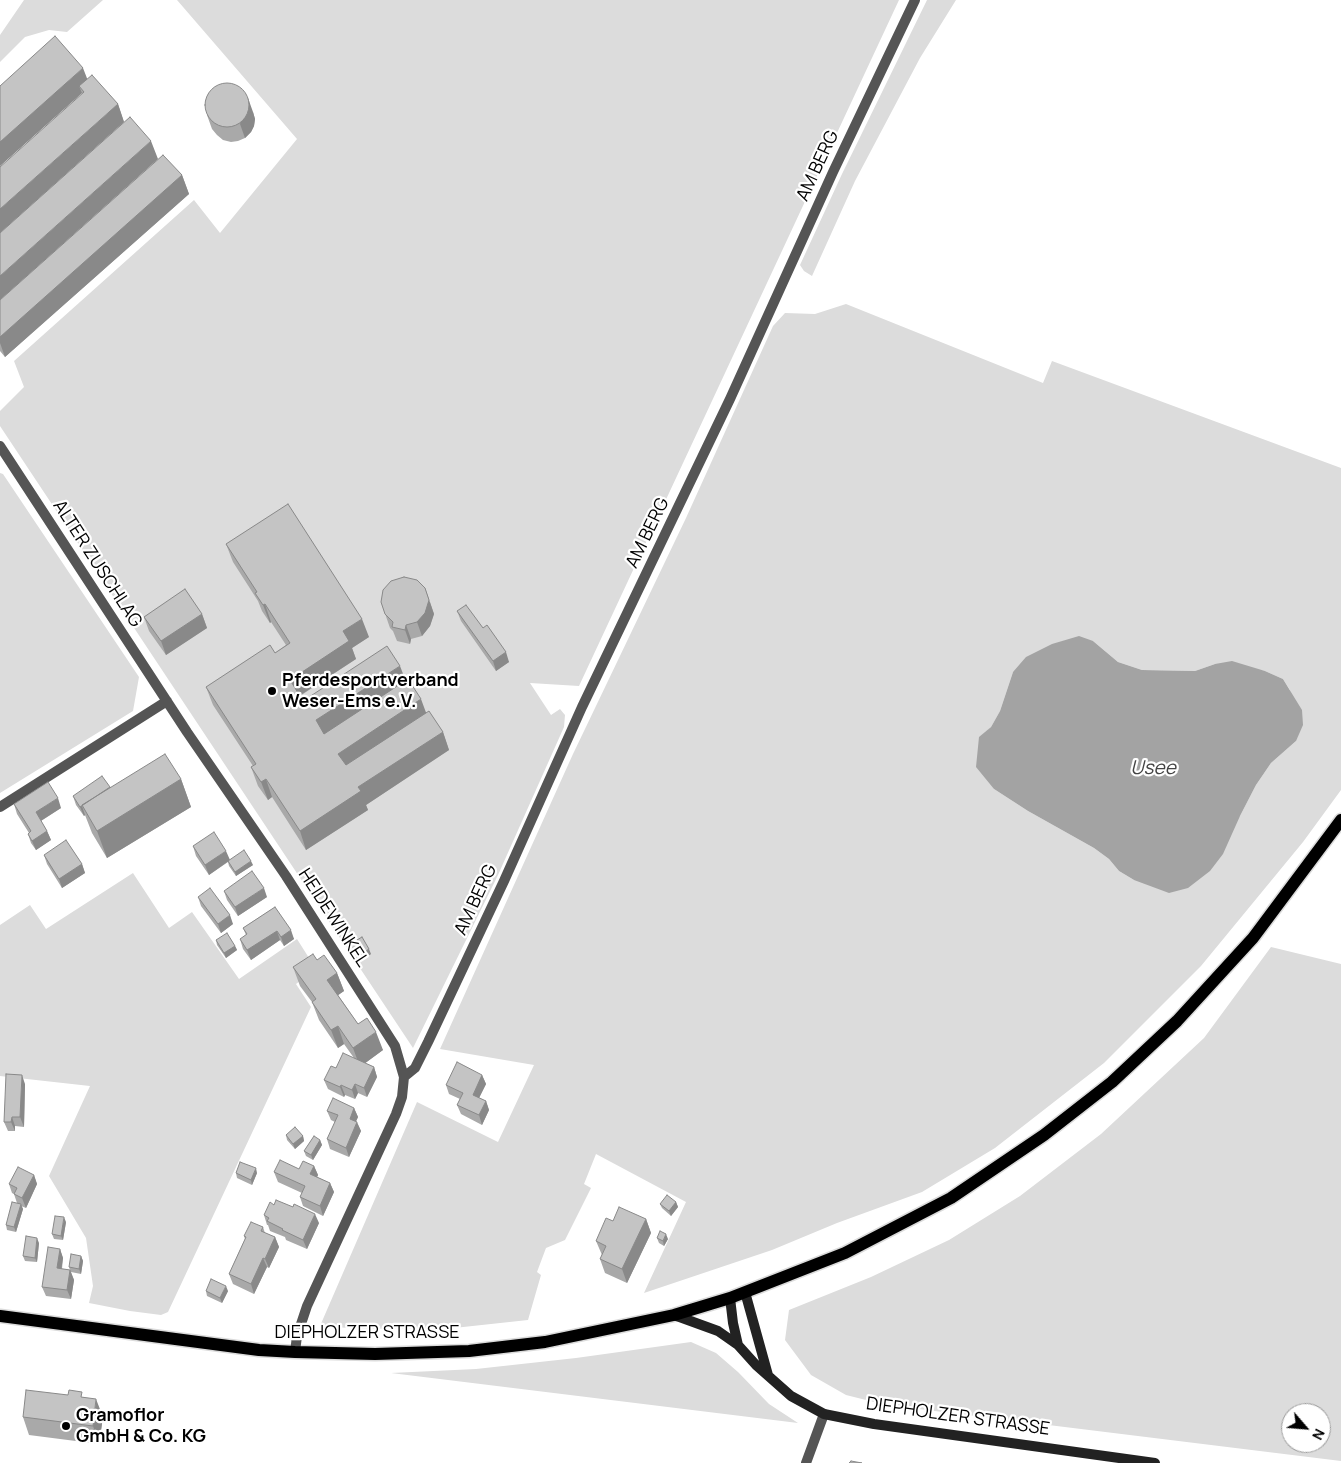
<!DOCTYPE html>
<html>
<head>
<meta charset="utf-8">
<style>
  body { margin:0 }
  #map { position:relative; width:1341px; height:1463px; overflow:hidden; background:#fff; font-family:Manrope,sans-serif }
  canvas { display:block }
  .north { position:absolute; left:1281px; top:1403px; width:50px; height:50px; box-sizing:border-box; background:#fff; border:1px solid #999; border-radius:50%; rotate:117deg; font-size:14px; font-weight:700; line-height:20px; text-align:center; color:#000 }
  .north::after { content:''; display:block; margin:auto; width:18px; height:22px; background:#000; clip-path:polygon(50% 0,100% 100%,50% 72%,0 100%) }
</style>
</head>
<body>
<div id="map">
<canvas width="1341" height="1463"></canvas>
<div class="north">N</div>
</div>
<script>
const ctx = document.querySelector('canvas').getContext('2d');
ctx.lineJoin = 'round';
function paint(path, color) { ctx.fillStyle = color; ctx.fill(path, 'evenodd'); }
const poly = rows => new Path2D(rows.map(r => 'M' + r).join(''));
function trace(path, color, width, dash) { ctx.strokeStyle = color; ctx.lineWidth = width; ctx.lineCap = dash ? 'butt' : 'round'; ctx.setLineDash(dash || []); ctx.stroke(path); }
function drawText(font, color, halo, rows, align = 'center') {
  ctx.font = font + ' Manrope,sans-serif'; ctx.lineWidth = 4.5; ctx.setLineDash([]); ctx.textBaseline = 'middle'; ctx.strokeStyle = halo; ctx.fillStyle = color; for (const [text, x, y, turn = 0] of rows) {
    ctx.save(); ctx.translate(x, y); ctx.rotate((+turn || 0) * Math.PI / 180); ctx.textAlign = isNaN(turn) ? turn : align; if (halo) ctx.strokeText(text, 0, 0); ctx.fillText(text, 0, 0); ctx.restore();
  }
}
const green = poly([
  [24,0,103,0,67,32,49,30,25,37,0,62,0,35],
  [177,0,899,0,579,686,530,683,551,715,560,709,565,715,564,727,498,875,413,1048,0,426,0,411,24,387,14,361,194,200,220,233,297,139],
  [927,0,956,0,920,58,855,181,812,276,804,271,800,265,842,174],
  [846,304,1043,383,1052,361,1341,468,1341,790,1303,842,1201,966,1104,1063,995,1148,922,1192,837,1223,772,1250,644,1293,686,1202,596,1154,584,1184,591,1188,565,1240,546,1248,537,1272,541,1275,528,1320,454,1328,363,1329,320,1326,417,1102,498,1142,534,1065,440,1049,573,754,686,518,773,326,785,313,815,314],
  [1093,641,1118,662,1142,670,1195,671,1215,664,1265,671,1283,679,1290,690,1296,741,1271,763,1256,785,1240,816,1134,880,1119,871,1109,859,1094,848,1028,811,994,789,979,738,991,727,1000,711,1013,672],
  [0,473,3,474,139,677,133,711,0,793],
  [133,873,169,928,192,912,239,979,297,939,316,969,296,984,311,1007,168,1312,161,1315,130,1311,89,1303,93,1286,86,1238,49,1176,90,1086,0,1076,0,925,30,905,46,929],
  [1271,947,1341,964,1341,1461,886,1405,846,1395,811,1375,785,1340,789,1310,871,1277,949,1240,1020,1196,1101,1134,1204,1038],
  [1291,1413,1321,1413,1321,1443,1291,1443],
  [691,1342,716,1353,738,1372,769,1404,798,1423,391,1373,476,1369,576,1358]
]);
const water = poly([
  [1079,636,1093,641,1118,662,1142,670,1195,671,1215,664,1232,661,1265,671,1283,679,1302,710,1303,725,1296,741,1271,763,1256,785,1240,816,1223,854,1210,871,1188,888,1169,893,1134,880,1119,871,1109,859,1094,848,1028,811,994,789,976,767,979,737,991,727,1000,711,1013,672,1026,657,1052,644]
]);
const minor = poly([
  [0,446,187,732,286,876,395,1046,404,1077,402,1097,396,1114,307,1306,297,1336,295,1352],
  [0,807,167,701],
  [404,1077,415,1068,428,1042,504,881,582,707,730,399,833,172,915,0],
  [806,1463,824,1414]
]);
const secondary = poly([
  [745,1292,768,1375],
  [730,1298,733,1323,738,1345,756,1365,791,1396,824,1414,874,1424,1155,1463],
  [674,1315,718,1331,738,1345]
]);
const primary = poly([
  [0,1316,259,1350,295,1352,375,1354,469,1351,545,1342,674,1315,730,1298,845,1253,951,1198,1044,1135,1112,1082,1177,1021,1253,938,1341,820]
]);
const wall = poly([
  [87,79,118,104,124,122,82,93,0,166,0,86],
  [253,112,255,119,254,126,251,132,245,138,238,141,231,142,223,140,217,135,212,129,207,115],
  [182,175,189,194,5,357,0,351,0,300],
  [226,544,369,637,352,648,356,659,300,696,303,701,406,680,426,713,443,732,449,750,366,805,368,810,306,850,272,797,268,800,258,786,251,767,253,766,213,705,206,687,275,653,286,645,271,622,270,623,262,611,258,601,233,562],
  [381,602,430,602,434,614,430,626,422,636,411,639,410,644,397,641,393,631,390,628],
  [457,611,483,628,509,662,496,671,461,621],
  [202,614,207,628,166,655,149,631,144,617],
  [181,779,191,807,107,858,92,833,85,815,84,816,76,805,73,796,110,787,110,788],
  [14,804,61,808,41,821,47,831,51,840,36,850,31,843,28,834,29,833,17,814],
  [193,846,230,860,253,865,236,876,229,866,228,862,209,875,196,856],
  [44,855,82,864,85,873,62,888,47,864],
  [224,891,267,897,238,916,227,900],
  [198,897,233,924,221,933,201,906],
  [275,907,294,939,284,946,280,940,251,960,243,949,240,939,246,935,243,928],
  [216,940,235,946,237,950,226,958,217,945],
  [347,946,371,954,356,963,349,951],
  [317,960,337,973,344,991,338,995,358,1024,383,1050,365,1063,374,1067,377,1077,367,1097,358,1093,355,1099,345,1095,344,1097,328,1089,324,1080,336,1068,354,1058,344,1044,338,1048,319,1020,312,1002,300,986,293,967],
  [482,1075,486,1084,479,1098,486,1101,489,1110,482,1125,461,1114,457,1105,460,1099,449,1094,446,1085],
  [25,1084,24,1127,15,1126,15,1131,8,1131,4,1122],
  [354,1108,358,1117,356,1121,361,1131,349,1157,330,1149,327,1139,335,1122,331,1120,327,1111],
  [286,1135,303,1136,304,1141,295,1149,287,1140],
  [320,1140,322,1145,313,1160,306,1156,304,1151],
  [314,1166,318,1175,317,1177,330,1183,334,1192,323,1216,303,1206,300,1197,302,1193,278,1182,274,1172,299,1169],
  [236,1173,257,1173,252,1185,237,1178],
  [34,1175,37,1184,26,1208,21,1206,23,1209,16,1232,7,1230,6,1225,17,1203,14,1194,12,1193,9,1184],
  [676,1202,678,1207,671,1216,662,1208,660,1204],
  [264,1215,319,1223,307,1249,286,1240,285,1237,270,1231,268,1225,267,1225],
  [646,1219,651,1233,627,1283,605,1273,600,1259,602,1255,596,1241,613,1221],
  [66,1222,63,1240,54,1239,52,1234],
  [263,1227,265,1233,275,1237,279,1247,269,1268,267,1267,254,1294,233,1284,229,1274,245,1239,244,1236],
  [657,1238,668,1239,664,1246,659,1243],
  [39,1243,37,1262,25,1261,23,1256],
  [60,1249,63,1258,62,1269,70,1270,69,1267,81,1256,83,1261,81,1274,71,1272,74,1280,71,1299,46,1296,42,1287],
  [206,1291,228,1291,222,1303,207,1296],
  [84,1397,103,1417,99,1444,29,1435,23,1417]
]);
const shadedWall = poly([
  [83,68,90,86,79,86,82,93,0,166,0,142],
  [248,98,253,112,255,119,254,126,251,132,245,138,240,124],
  [118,104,124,122,0,233,0,209],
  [151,141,158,159,0,300,0,276],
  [182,175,189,194,5,357,0,343,0,337],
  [425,588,434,614,430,626,422,636,417,622],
  [265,604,271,622,270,623,263,605],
  [202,614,207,628,166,655,161,641],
  [362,619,369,637,352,648,356,659,296,698,290,680,343,631],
  [406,625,411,639,410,644,405,630],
  [506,652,509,662,496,671,493,661],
  [400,666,407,684,323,739,316,720],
  [421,699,428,718,345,772,338,754],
  [443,732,449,750,366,805,368,810,306,850,300,831,358,787],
  [181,779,191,807,107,858,97,831],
  [266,779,272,797,268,800,261,782],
  [58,798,61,808,39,822,36,812],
  [82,806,85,815,84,816,80,807],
  [47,831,51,840,36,850,32,841],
  [226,851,230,860,209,875,205,865],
  [251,861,253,865,236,876,235,872],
  [82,864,85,873,62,888,59,879],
  [264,888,267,897,238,916,235,907],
  [230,915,233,924,221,933,218,924],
  [291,930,294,939,284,946,281,937],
  [277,931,280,940,251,960,247,950],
  [235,946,237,950,226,958,224,953],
  [369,949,371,954,356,963,355,958],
  [337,973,344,991,334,998,327,980],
  [338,1026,344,1044,338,1048,331,1030],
  [376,1032,383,1050,360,1067,353,1048],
  [374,1067,377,1077,367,1097,364,1088],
  [22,1075,25,1084,24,1127,20,1117],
  [482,1075,486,1084,476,1104,473,1095],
  [355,1084,358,1093,355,1099,352,1090],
  [341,1085,345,1095,344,1097,340,1087],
  [486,1101,489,1110,482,1125,479,1115],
  [354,1108,358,1117,353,1128,350,1119],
  [12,1117,15,1126,15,1131,11,1122],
  [357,1122,361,1131,349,1157,346,1148],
  [303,1136,304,1141,295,1149,293,1144],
  [320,1140,322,1145,313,1160,311,1155],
  [314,1166,318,1175,314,1183,310,1174],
  [256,1168,257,1173,252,1185,251,1180],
  [34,1175,37,1184,26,1208,22,1198],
  [330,1183,334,1192,323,1216,320,1206],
  [676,1202,678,1207,671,1216,669,1211],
  [21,1204,23,1209,16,1232,14,1227],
  [315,1214,319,1223,307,1249,303,1240],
  [64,1217,66,1222,63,1240,61,1236],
  [646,1219,651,1233,627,1283,622,1269],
  [666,1234,668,1239,664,1246,663,1241],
  [275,1237,279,1247,269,1268,265,1259],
  [37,1238,39,1243,37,1262,35,1258],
  [60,1249,63,1258,60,1278,57,1268],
  [81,1256,83,1261,81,1274,79,1269],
  [263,1258,267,1267,254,1294,251,1284],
  [70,1270,74,1280,71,1299,67,1290],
  [226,1286,228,1291,222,1303,220,1298],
  [96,1399,103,1417,99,1444,93,1426]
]);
const building = poly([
  [55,36,83,68,0,142,0,86,55,36],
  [92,75,118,104,0,209,0,167,84,92,79,86,92,75],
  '205 105a22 22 0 1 1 44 0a22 22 0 1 1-44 0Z',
  [130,117,151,141,0,276,0,233,130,117],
  [163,155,182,175,0,337,0,300,163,155],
  [288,504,362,619,343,631,349,641,290,680,303,701,387,646,400,666,316,720,324,734,408,679,421,699,338,754,346,765,429,711,443,732,358,787,361,791,300,831,266,779,261,782,251,767,256,764,206,687,270,645,275,653,290,643,265,604,263,605,255,593,257,592,226,544,288,504],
  [404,577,417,580,425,588,429,600,425,613,417,622,406,625,405,630,392,627,393,622,385,614,381,602,383,590,391,581,404,577],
  [185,589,202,614,161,641,144,617,185,589],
  [466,605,483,628,487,625,506,652,493,661,457,611,466,605],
  [165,754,181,779,97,831,82,805,165,754],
  [102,776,110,787,80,807,73,796,102,776],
  [48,782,58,798,36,812,47,831,32,841,28,834,31,831,14,804,48,782],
  [214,832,226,851,205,865,193,846,214,832],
  [66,840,82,864,59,879,44,855,66,840],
  [244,850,251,861,235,872,228,861,244,850],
  [252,871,264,888,235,907,224,891,252,871],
  [210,888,230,915,218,924,198,897,210,888],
  [275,907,291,930,281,937,277,931,247,950,240,939,247,934,243,928,275,907],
  [227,933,235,946,224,953,216,940,227,933],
  [362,937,369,949,355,958,347,946,362,937],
  [313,954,317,960,324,955,337,973,327,980,358,1024,367,1018,376,1032,353,1048,338,1026,331,1030,312,1002,316,999,293,967,313,954],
  [343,1053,374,1067,364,1088,355,1084,352,1090,341,1085,340,1087,324,1080,331,1066,336,1068,343,1053],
  [457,1062,482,1075,473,1095,486,1101,479,1115,457,1105,463,1093,446,1085,457,1062],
  [6,1074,22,1075,20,1117,12,1117,11,1122,4,1122,6,1074],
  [333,1098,354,1108,350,1119,357,1122,346,1148,327,1139,338,1115,327,1111,333,1098],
  [295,1127,303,1136,293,1144,286,1135,295,1127],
  [314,1136,320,1140,311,1155,304,1151,314,1136],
  [280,1160,299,1169,303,1161,314,1166,310,1174,330,1183,320,1206,300,1197,305,1186,274,1172,280,1160],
  [240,1162,256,1168,251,1180,236,1173,240,1162],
  [18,1167,34,1175,22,1198,14,1194,17,1188,9,1184,18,1167],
  [667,1195,676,1202,669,1211,660,1204,667,1195],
  [276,1200,293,1207,294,1204,315,1214,303,1240,282,1230,283,1229,267,1221,269,1218,264,1215,270,1202,274,1205,276,1200],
  [12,1202,21,1204,14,1227,6,1225,12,1202],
  [619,1207,646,1219,622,1269,600,1259,606,1246,596,1241,606,1218,613,1221,619,1207],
  [55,1216,64,1217,61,1236,52,1234,55,1216],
  [251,1222,263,1227,261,1231,275,1237,265,1259,263,1258,251,1284,229,1274,246,1237,244,1236,251,1222],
  [660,1231,666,1234,663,1241,657,1238,660,1231],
  [26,1236,37,1238,35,1258,23,1256,26,1236],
  [48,1247,60,1249,57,1268,70,1270,67,1290,42,1287,48,1247],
  [71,1254,81,1256,79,1269,69,1267,71,1254],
  [211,1279,226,1286,220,1298,206,1291,211,1279],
  [26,1390,68,1395,69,1390,82,1392,81,1397,96,1399,93,1426,23,1417,26,1390],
  [851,1461,862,1463,849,1463,851,1461]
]);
const markers = [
  [272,691,5,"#000"],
  [66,1426,5,"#000"]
];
const streetNames = [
  ["AM BERG",818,166,-65],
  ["AM BERG",648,533,-64],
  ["ALTER ZUSCHLAG",97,564,57],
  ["AM BERG",476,900,-65],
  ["HEIDEWINKEL",333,918,57],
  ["DIEPHOLZER STRASSE",367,1333],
  ["DIEPHOLZER STRASSE",958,1417,8]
];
const poiNames = [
  ["Pferdesportverband",282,681],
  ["Weser-Ems e.V.",282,702],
  ["Gramoflor",76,1416],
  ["GmbH & Co. KG",76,1437]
];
const waterNames = [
  ["Usee",1153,769]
];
paint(green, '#dcdcdc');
paint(water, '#a3a3a3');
trace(primary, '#dbdbdb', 15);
trace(minor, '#555', 10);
trace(secondary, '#222', 10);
trace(primary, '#000', 12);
paint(wall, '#a9a9a9');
paint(shadedWall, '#898989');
paint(building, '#c4c4c4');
trace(building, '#898989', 1);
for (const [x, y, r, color] of markers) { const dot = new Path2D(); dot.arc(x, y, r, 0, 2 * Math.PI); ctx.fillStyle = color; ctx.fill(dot); trace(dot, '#fff', 2); }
drawText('18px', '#000', '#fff', streetNames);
drawText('bold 18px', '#000', '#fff', poiNames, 'left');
drawText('italic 19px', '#444', '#fff', waterNames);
</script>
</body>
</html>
